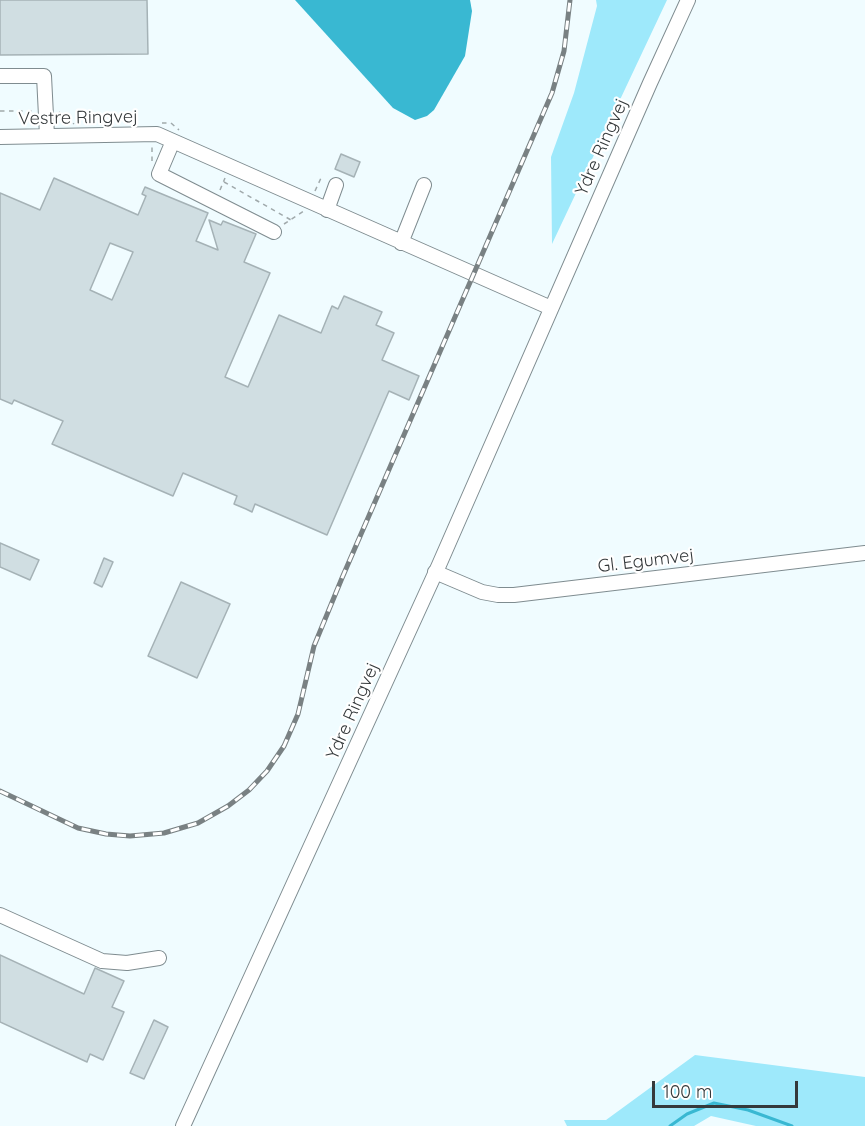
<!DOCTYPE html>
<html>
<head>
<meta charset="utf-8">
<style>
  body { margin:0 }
  #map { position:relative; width:865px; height:1126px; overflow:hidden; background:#f0fcff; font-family:Quicksand,sans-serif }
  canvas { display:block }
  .scale { position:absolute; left:652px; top:1081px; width:146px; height:27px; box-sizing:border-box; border:3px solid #34393b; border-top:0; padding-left:8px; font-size:18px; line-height:21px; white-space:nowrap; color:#34393b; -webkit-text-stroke:4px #fff; paint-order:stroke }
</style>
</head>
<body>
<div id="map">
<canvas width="865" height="1126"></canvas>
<div class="scale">100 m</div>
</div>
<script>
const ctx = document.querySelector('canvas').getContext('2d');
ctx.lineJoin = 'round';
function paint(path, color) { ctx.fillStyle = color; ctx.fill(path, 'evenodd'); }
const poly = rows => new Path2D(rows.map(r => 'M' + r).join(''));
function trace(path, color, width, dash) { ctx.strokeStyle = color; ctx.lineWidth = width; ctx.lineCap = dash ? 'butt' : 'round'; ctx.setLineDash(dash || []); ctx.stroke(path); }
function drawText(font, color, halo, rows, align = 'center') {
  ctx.font = font + ' Quicksand,sans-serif'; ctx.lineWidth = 4.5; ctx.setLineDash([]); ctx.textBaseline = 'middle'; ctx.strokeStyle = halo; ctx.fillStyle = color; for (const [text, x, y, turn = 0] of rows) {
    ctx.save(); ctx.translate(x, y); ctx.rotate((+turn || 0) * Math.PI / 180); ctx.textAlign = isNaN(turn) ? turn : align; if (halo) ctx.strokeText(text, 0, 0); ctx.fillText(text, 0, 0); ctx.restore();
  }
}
const green = poly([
  [596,0,667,0,552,244,551,157,574,93,597,6],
  [695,1055,865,1077,865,1126,756,1126,711,1116,694,1126,567,1126,564,1120,606,1120]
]);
const water = poly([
  [295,0,470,0,472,11,465,56,434,110,427,116,415,120,393,108]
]);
const stream = poly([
  [670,1126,687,1114,714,1103,748,1110,792,1126]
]);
const building = poly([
  [0,0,147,0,148,54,0,55,0,0],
  [341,154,360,162,354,177,335,169,341,154],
  [54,178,138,215,146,196,142,194,145,187,208,213,196,241,218,250,209,220,221,225,223,221,256,234,244,262,270,273,225,377,248,387,279,315,321,333,332,306,338,309,344,296,382,312,376,325,394,333,382,360,419,376,409,400,389,391,327,535,255,504,252,512,246,509,234,504,237,496,183,473,173,496,52,444,63,421,14,400,12,404,0,399,0,193,40,210,54,178],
  [110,243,133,252,112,300,90,290,110,243],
  [0,543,39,560,30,580,0,567,0,543],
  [104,558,113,562,102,587,94,583,104,558],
  [181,582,230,604,197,678,148,656,181,582],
  [0,955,84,994,95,968,124,981,112,1007,124,1012,103,1060,90,1054,87,1062,0,1022,0,955],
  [154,1020,168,1027,144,1079,130,1073,154,1020]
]);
const path = poly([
  [0,111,33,111],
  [59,112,74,124],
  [162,123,171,123,179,130],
  [152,161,152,145],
  [224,182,291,220],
  [220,190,225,178],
  [315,191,321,178],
  [284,224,304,211]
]);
const minor = poly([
  [0,76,44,76,47,136],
  [0,137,157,134,551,308],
  [173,141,159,174,274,232],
  [327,210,336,185],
  [401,243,424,185],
  [435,572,482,592,498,595,514,595,865,553],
  [0,915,102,961,127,963,159,958],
  [183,1126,439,565,650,83,688,0]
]);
const rail = poly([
  [0,791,78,828,106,834,130,836,164,833,198,823,228,806,249,790,267,771,284,746,298,714,314,646,342,578,552,93,564,51,570,0]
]);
const streetNames = [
  ["Vestre Ringvej",78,118,-1],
  ["Ydre Ringvej",602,147,-66],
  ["Gl. Egumvej",646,561,-7],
  ["Ydre Ringvej",353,711,-66]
];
paint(green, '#9ee9fb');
paint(water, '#39b8d2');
trace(stream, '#39b8d2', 3);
paint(building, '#d0dee2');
trace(building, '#a5b2b6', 1.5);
trace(minor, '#7f8c90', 16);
trace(path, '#a0a9ab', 1.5, [4.5, 4.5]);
trace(minor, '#fff', 14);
trace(rail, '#798183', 5);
trace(rail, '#fff', 3, [9]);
drawText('18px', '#34393b', '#fff', streetNames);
</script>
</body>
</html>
